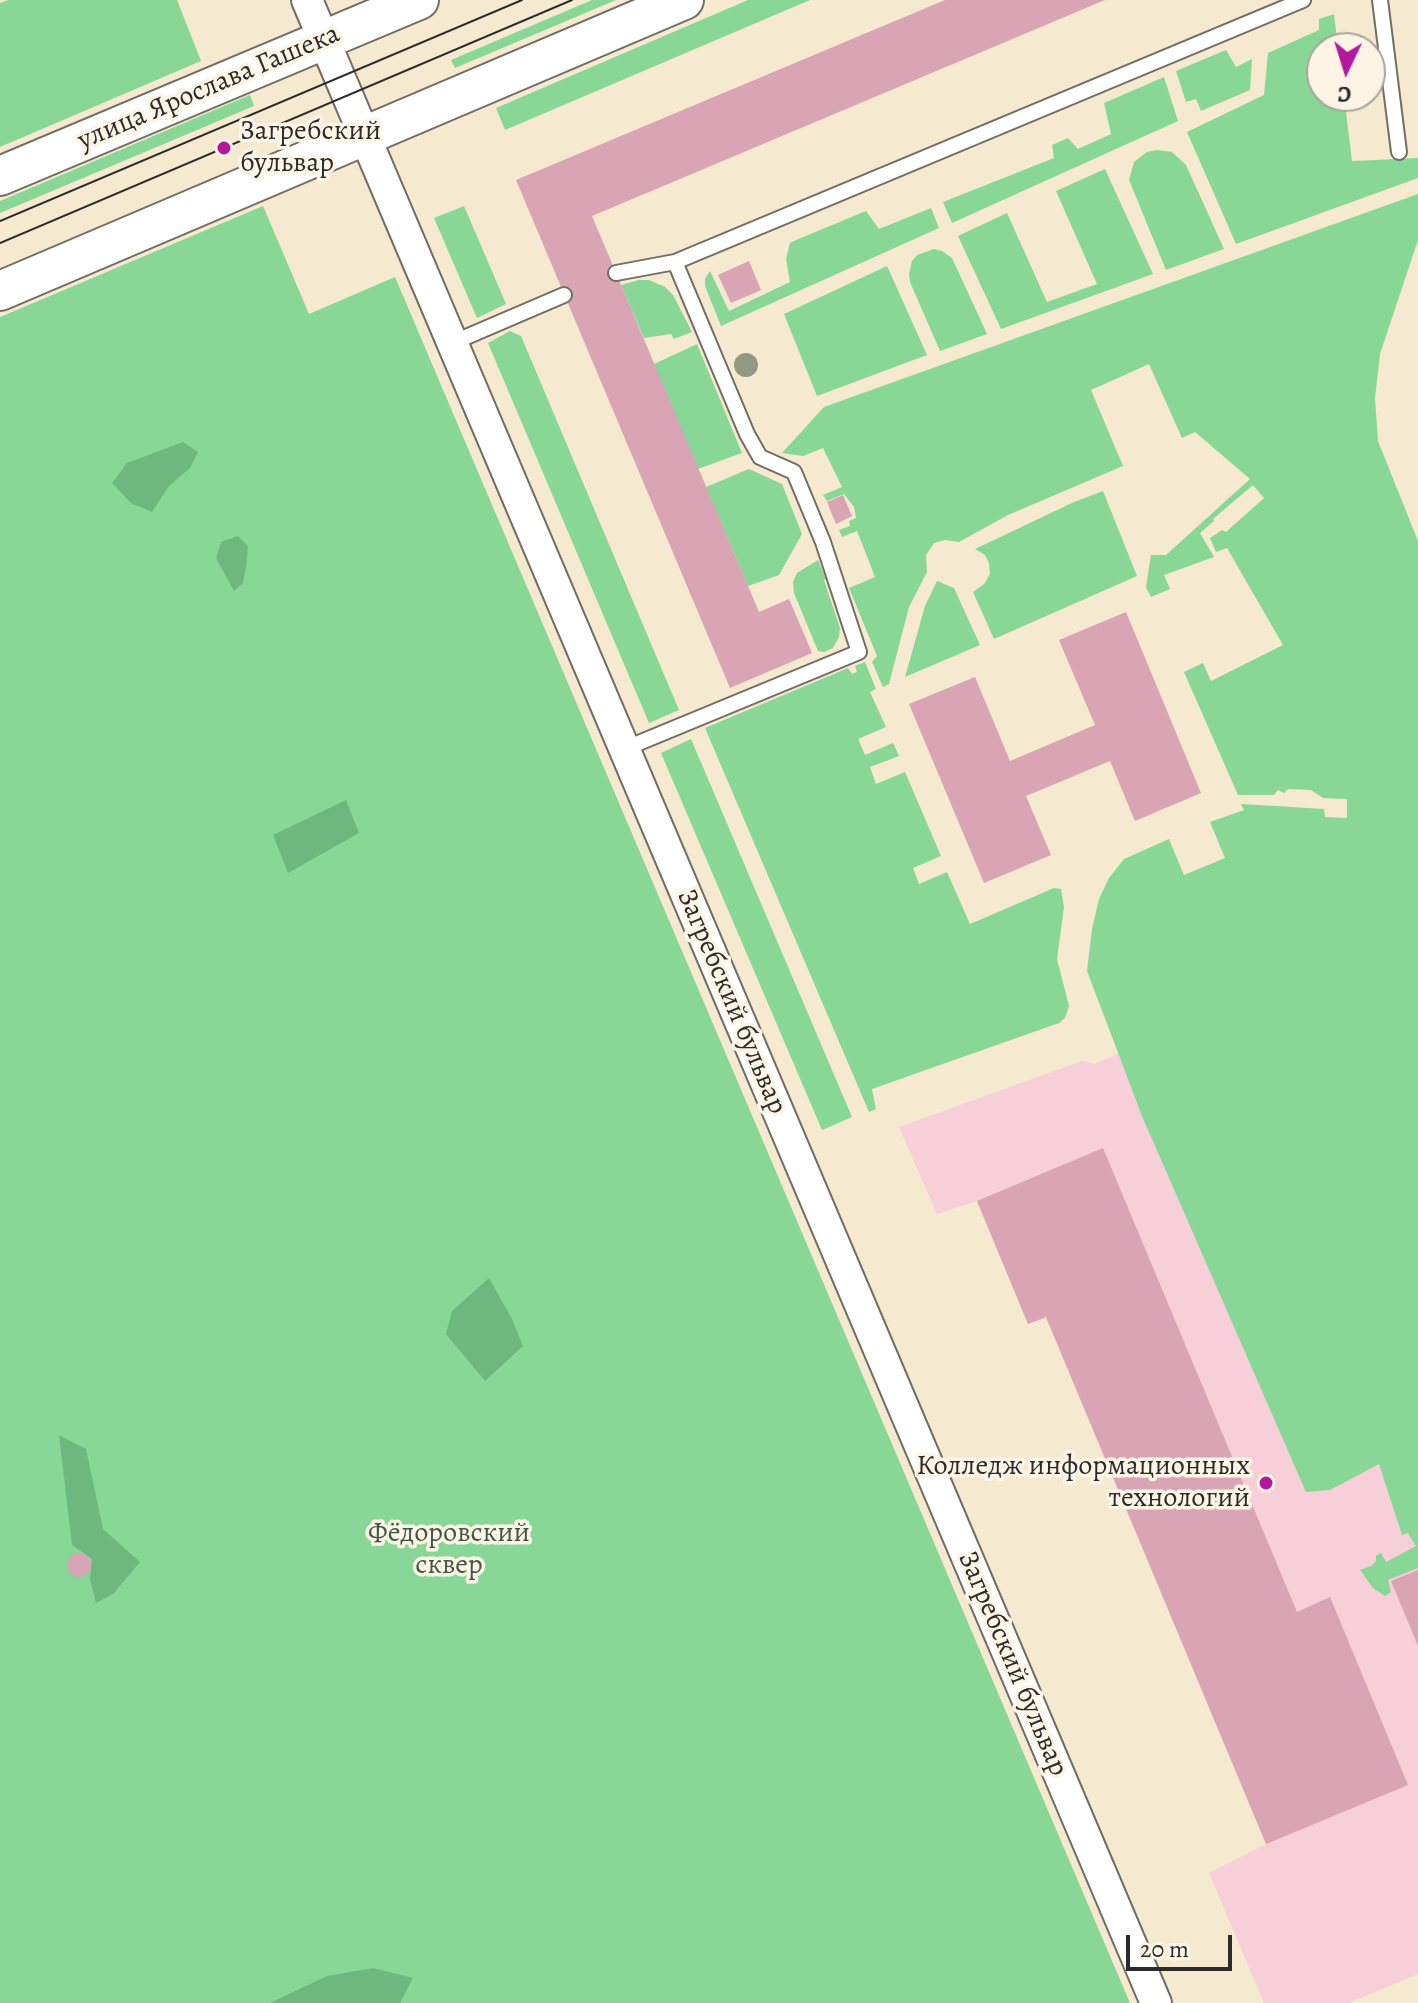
<!DOCTYPE html>
<html>
<head>
<meta charset="utf-8">
<style>
  body { margin:0 }
  #map { position:relative; width:1418px; height:2003px; overflow:hidden; background:#f5e9d0; font-family:Alegreya,serif }
  canvas { display:block }
  .north { position:absolute; left:1306px; top:32px; width:80px; height:80px; box-sizing:border-box; background:#fcf5e5; border:2px solid #a8a49b; border-radius:50%; rotate:184deg; font-size:22px; font-weight:700; line-height:32px; text-align:center; color:#2b2b2b }
  .north::after { content:''; display:block; margin:auto; width:28px; height:36px; background:#b5179e; clip-path:polygon(50% 0,100% 100%,50% 72%,0 100%) }
  .scale { position:absolute; left:1126px; top:1935px; width:106px; height:36px; box-sizing:border-box; border:4px solid #2b2b2b; border-top:0; padding-left:10px; font-size:24px; line-height:28px; white-space:nowrap; color:#2b2b2b; -webkit-text-stroke:6px #fcf5e5; paint-order:stroke }
</style>
</head>
<body>
<div id="map">
<canvas width="1418" height="2003"></canvas>
<div class="north">С</div>
<div class="scale">20 m</div>
</div>
<script>
const ctx = document.querySelector('canvas').getContext('2d');
ctx.lineJoin = 'round';
function paint(path, color) { ctx.fillStyle = color; ctx.fill(path, 'evenodd'); }
const poly = rows => new Path2D(rows.map(r => 'M' + r).join(''));
function trace(path, color, width, dash) { ctx.strokeStyle = color; ctx.lineWidth = width; ctx.lineCap = dash ? 'butt' : 'round'; ctx.setLineDash(dash || []); ctx.stroke(path); }
function drawText(font, color, halo, rows, align = 'center') {
  ctx.font = font + ' Alegreya,serif'; ctx.lineWidth = 7; ctx.setLineDash([]); ctx.textBaseline = 'middle'; ctx.strokeStyle = halo; ctx.fillStyle = color; for (const [text, x, y, turn = 0] of rows) {
    ctx.save(); ctx.translate(x, y); ctx.rotate((+turn || 0) * Math.PI / 180); ctx.textAlign = isNaN(turn) ? turn : align; if (halo) ctx.strokeText(text, 0, 0); ctx.fillText(text, 0, 0); ctx.restore();
  }
}
const built = poly([
  [1418,830,1418,1974,1349,2003,1264,2003,1209,1873,1266,1844,1046,1318,1028,1324,977,1201,937,1214,899,1127,1082,1061,1095,1064,1124,1051]
]);
const green = poly([
  [8,0,177,0,201,61,0,147,0,3],
  [592,0,616,0,455,68,451,60],
  [748,0,810,0,505,130,496,108],
  [1334,14,1338,48,1322,48,1322,96,1344,96,1352,161,1418,158,1418,178,1236,244,1187,132,1264,95,1268,53,1319,30,1319,19],
  [1226,50,1236,67,1252,59,1250,90,1201,111,1196,99,1186,102,1176,71],
  [1164,77,1178,121,952,223,943,202,1054,158,1052,145,1068,138,1078,149,1111,134,1104,103],
  [250,95,254,106,0,213,0,201],
  [1157,150,1172,152,1186,165,1224,249,1166,270,1129,180,1134,162,1147,152],
  [1105,169,1153,274,1001,329,958,236,1007,213,1047,302,1097,284,1056,191],
  [1418,194,1418,240,1380,354,1375,398,1378,441,1418,541,1418,1568,1388,1580,1391,1592,1385,1596,1373,1588,1360,1570,1371,1566,1376,1561,1376,1556,1381,1553,1386,1562,1416,1546,1408,1533,1402,1535,1379,1464,1330,1490,1306,1492,1142,1116,1087,971,1092,929,1099,899,1109,878,1124,859,1169,839,1184,875,1225,858,1210,822,1244,810,1241,804,1324,809,1325,817,1347,818,1347,799,1323,798,1311,790,1288,789,1284,793,1278,790,1274,795,1238,795,1184,672,1203,663,1211,681,1283,645,1227,548,1216,552,1210,538,1222,530,1226,532,1264,498,1253,485,1213,519,1214,521,1200,533,1214,557,1164,575,1170,589,1151,597,1146,587,1151,555,1166,555,1250,479,1195,432,1182,438,1149,364,1091,390,1123,466,1008,515,959,542,945,540,934,543,926,555,927,572,909,607,889,684,883,687,872,662,877,656,849,588,875,577,857,531,842,537,839,530,850,526,849,521,856,518,854,507,844,494,827,501,823,495,842,487,823,448,803,456,782,453,824,407],
  [263,206,309,314,395,277,1130,2003,0,2003,0,317],
  [464,206,506,304,477,318,434,218],
  [931,208,939,228,721,326,705,286,705,279,710,271,729,311,790,282,786,259,790,243,796,240,866,211,879,229],
  [934,249,942,251,952,258,987,334,940,351,910,282,909,274,912,261,917,255],
  [887,266,927,355,817,396,784,314],
  [639,280,649,280,665,287,673,295,692,332,674,339,671,334,644,338,621,285],
  [510,331,521,336,679,710,649,723,488,343],
  [697,344,742,453,698,469,654,364],
  [749,469,782,484,802,534,779,575,748,586,706,487],
  [1103,491,1137,576,994,639,973,592,984,584,990,574,989,563,985,555,975,549,1074,502],
  [818,560,826,579,824,580,840,628,839,637,833,648,824,652,818,651,794,593,793,582,797,573],
  [937,581,954,588,980,645,905,677,925,606],
  [865,662,876,689,870,692,886,727,858,739,865,755,893,743,899,756,870,767,876,784,905,772,941,856,913,868,919,884,947,872,970,924,1054,888,1061,889,1064,907,1057,959,1069,1006,1065,1018,1059,1023,872,1089,876,1109,869,1112,705,728,848,668,852,674,857,672,855,666],
  [691,739,852,1117,822,1130,661,753]
]);
const forest = poly([
  [183,442,198,452,190,468,169,486,152,512,131,503,112,483,127,463],
  [238,536,248,546,246,567,243,583,234,591,216,558,221,542],
  [346,800,359,833,288,873,273,835],
  [489,1278,512,1319,523,1346,485,1381,446,1334,452,1311],
  [59,1435,86,1449,103,1529,140,1562,113,1594,96,1603,90,1579,92,1559,72,1545],
  [373,1968,413,1978,400,2003,270,2003,327,1976]
]);
const building = poly([
  [945,0,1105,0,592,216,759,612,789,599,812,653,730,688,516,180],
  [749,261,761,290,731,303,718,275],
  [843,495,852,516,836,524,827,502],
  [1126,612,1201,793,1135,821,1110,761,1026,796,1051,855,984,883,909,704,975,677,1010,761,1095,725,1059,640],
  [1103,1148,1297,1612,1330,1597,1408,1785,1266,1844,1046,1317,1028,1324,977,1201],
  '67 1565a12 12 0 1 1 24 0a12 12 0 1 1-24 0Z',
  [1418,1570,1418,1646,1391,1581]
]);
const service = poly([
  [1380,0,1399,152],
  [616,273,675,262],
  [452,343,564,295],
  [624,749,859,652,823,542,794,472,760,457,747,434,675,262,1303,0]
]);
const minor = poly([
  [307,0,1156,2003]
]);
const tertiary = poly([
  [0,176,419,0],
  [0,291,684,0]
]);
const tram = poly([
  [0,221,522,0],
  [0,243,572,0]
]);
const trees = [
  [746,365]
];
const markers = [
  [224,148,8,"#b5179e"],
  [1266,1483,8,"#b5179e"]
];
const streetNames = [
  ["улица Ярослава Гашека",209,88,-23],
  ["Загребский бульвар",731,1002,67],
  ["Загребский бульвар",1012,1664,67]
];
const poiNames = [
  ["Загребский",240,132],
  ["бульвар",240,164],
  ["Колледж информационных",1250,1467,"right"],
  ["технологий",1250,1499,"right"]
];
const parkNames = [
  ["Фёдоровский",449,1534],
  ["сквер",449,1566]
];
paint(built, '#f6cfd8');
paint(green, '#88d796');
paint(forest, '#6eb87f');
paint(building, '#d9a4b4');
trace(service, '#726e65', 18);
trace(minor, '#726e65', 34);
trace(tertiary, '#726e65', 42);
trace(service, '#fff', 14);
trace(minor, '#fff', 30);
trace(tertiary, '#fff', 38);
trace(tram, '#2b2b2b', 2);
ctx.fillStyle = '#939884';
for (const [x, y] of trees) { ctx.beginPath(); ctx.arc(x, y, 12, 0, 2 * Math.PI); ctx.fill(); }
for (const [x, y, r, color] of markers) { const dot = new Path2D(); dot.arc(x, y, r, 0, 2 * Math.PI); ctx.fillStyle = color; ctx.fill(dot); trace(dot, '#fcf5e5', 3); }
drawText('28px', '#2b2b2b', '#fcf5e5', streetNames);
drawText('28px', '#2b2b2b', '#fcf5e5', poiNames, 'left');
drawText('28px', '#425646', '#fcf5e5', parkNames);
</script>
</body>
</html>
